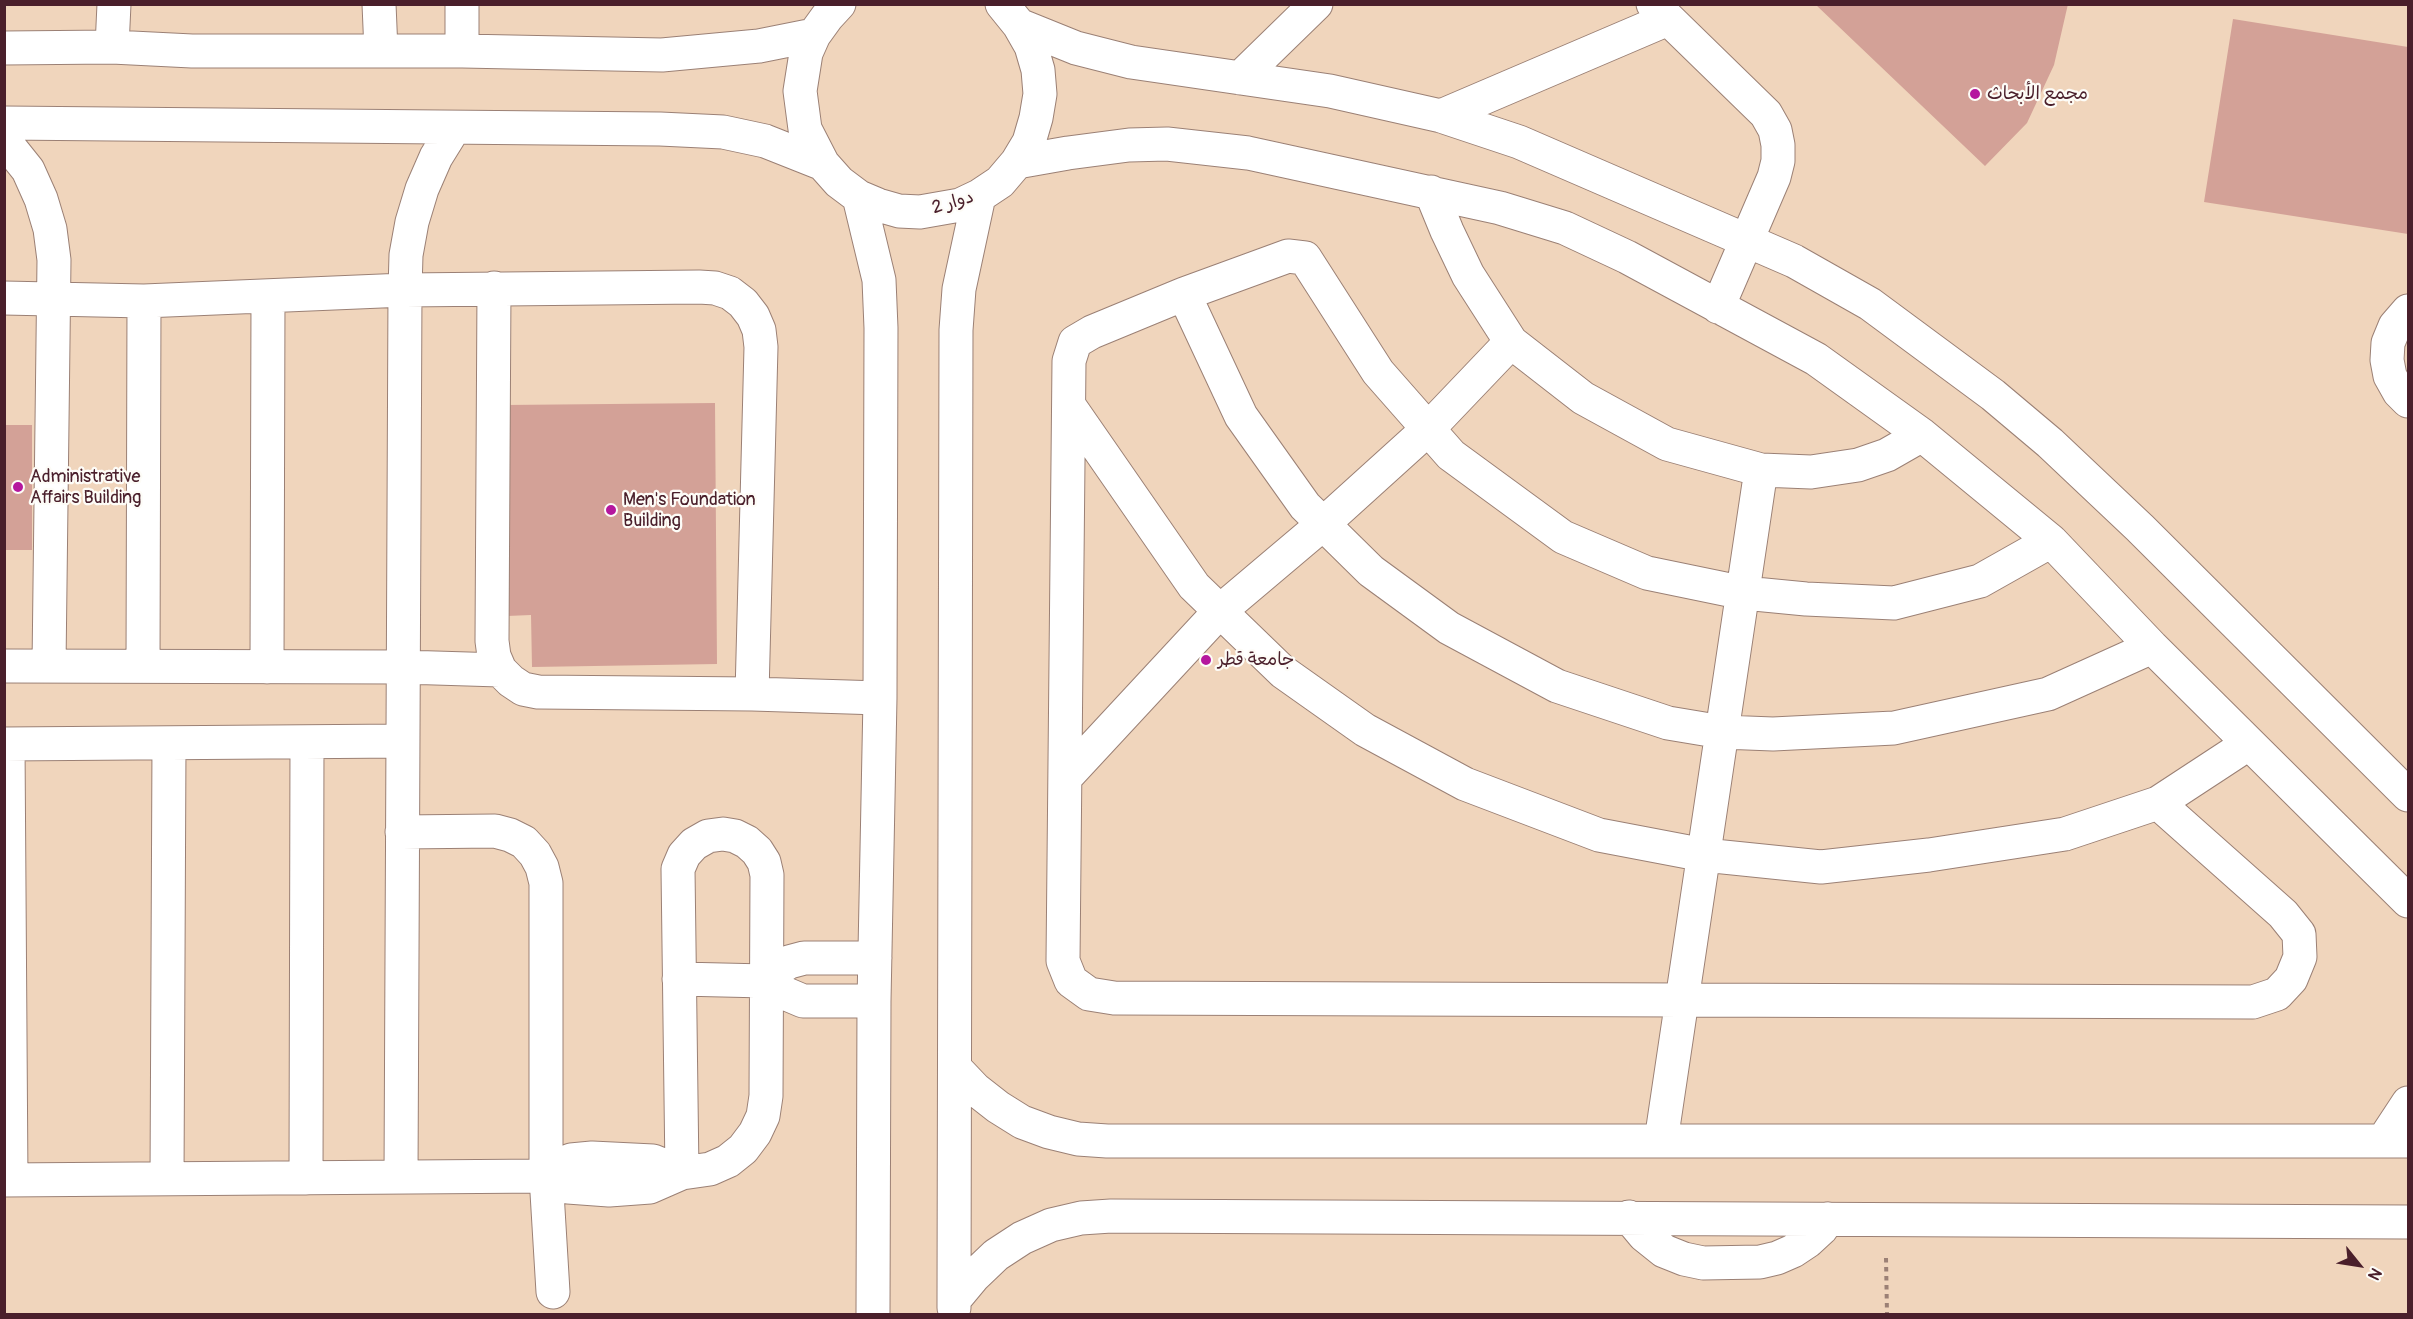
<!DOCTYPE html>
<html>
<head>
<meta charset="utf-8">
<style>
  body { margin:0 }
  #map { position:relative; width:2413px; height:1319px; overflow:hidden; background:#ece0bf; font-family:Pangolin,sans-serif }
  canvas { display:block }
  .frame { position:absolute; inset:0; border:6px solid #4a1f2b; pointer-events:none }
  .north { position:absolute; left:2329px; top:1235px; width:60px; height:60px; -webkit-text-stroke:4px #fdfcf7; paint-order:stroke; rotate:120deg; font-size:16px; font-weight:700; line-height:24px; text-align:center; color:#4a1f2b }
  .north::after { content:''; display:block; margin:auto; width:21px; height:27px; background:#4a1f2b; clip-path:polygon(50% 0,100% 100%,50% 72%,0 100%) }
</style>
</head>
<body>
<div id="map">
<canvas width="2413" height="1319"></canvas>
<div class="frame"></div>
<div class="north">N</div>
</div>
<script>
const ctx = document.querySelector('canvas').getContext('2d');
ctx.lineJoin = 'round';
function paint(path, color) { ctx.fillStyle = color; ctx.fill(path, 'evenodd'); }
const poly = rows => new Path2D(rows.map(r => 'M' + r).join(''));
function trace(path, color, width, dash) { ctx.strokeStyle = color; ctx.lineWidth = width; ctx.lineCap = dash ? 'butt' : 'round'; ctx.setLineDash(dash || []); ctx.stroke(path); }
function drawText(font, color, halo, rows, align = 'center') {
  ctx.font = font + ' Pangolin,"Playpen Sans Arabic",sans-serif'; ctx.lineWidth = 4.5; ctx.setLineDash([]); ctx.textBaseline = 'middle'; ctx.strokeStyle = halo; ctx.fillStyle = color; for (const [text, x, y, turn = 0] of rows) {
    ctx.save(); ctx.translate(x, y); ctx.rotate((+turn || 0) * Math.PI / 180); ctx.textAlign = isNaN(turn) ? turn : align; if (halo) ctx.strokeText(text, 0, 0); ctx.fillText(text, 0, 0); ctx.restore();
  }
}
const built = poly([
  [5,5,2408,5,2408,1314,5,1314]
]);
const building = poly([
  [1815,4,2068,4,2054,65,2027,123,1985,166],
  [2233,19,2408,47,2408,234,2204,202],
  [715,403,717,664,532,667,531,615,507,616,505,405],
  [4,425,32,425,32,550,4,550]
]);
const path = poly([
  [1886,1258,1887,1314]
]);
const minor = poly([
  [379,4,381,51],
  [462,4,462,51],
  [839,4,827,17,814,35,806,53,800,91,805,129,823,164,839,182,859,197,878,205,899,211,920,212,960,205,979,196,1000,182,1017,162,1029,142,1036,118,1040,94,1038,70,1031,46,1019,25,1002,4],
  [1653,4,1766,114,1775,130,1778,145,1778,161,1774,177,1718,307],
  [1019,25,1076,48,1131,62,1330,91,1441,116,1519,142,1794,261,1870,304,1993,395,2050,443,2140,528,2408,795],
  [112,47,114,4],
  [4,48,112,47,192,51,462,51,662,55,759,46,814,35],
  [1240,78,1316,4],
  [1441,116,1668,19],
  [4,123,660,129,723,132,765,141,823,164],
  [4,140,28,170,41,199,50,229,54,260,49,666],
  [1017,162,1068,153,1129,145,1167,144,1248,153,1500,208,1565,228,1627,257,1816,359,1922,435,2051,541,2152,647,2408,901],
  [1431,192,1447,231,1468,275,1511,342,1583,398,1667,444,1761,470,1811,472,1858,465,1887,455,1922,435],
  [859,197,879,280,881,328,880,698,874,1001,873,1314],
  [494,288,492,641,494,656,500,670,511,681,523,689,538,692,752,694,880,698],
  [1184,294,1241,416,1305,506,1371,571,1449,628,1557,686,1668,723,1722,732,1773,734,1894,728,2048,694,2152,647],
  [4,298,144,301,405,290,699,287,715,288,730,293,743,303,753,316,759,330,761,347,752,694],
  [2408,311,2395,326,2388,343,2387,360,2390,376,2399,392,2408,401],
  [1070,407,1194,586,1283,672,1365,730,1465,784,1599,835,1704,855,1821,867,1929,855,2065,834,2158,803,2248,744],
  [2051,541,1980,581,1894,603,1806,599,1744,593,1647,573,1563,537,1451,455,1378,372,1305,258,1288,256,1184,294,1092,332,1075,342,1069,361,1063,961,1071,981,1089,994,1114,998,2253,1002,2277,994,2291,979,2300,957,2299,934,2283,914,2158,803],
  [4,666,403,667,500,670],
  [143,666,144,301],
  [267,667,268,297],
  [4,744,403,741],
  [8,744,11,1180],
  [1065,778,1220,611,1323,524,1428,429,1511,342],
  [402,832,495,831,510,835,524,842,535,854,542,867,546,883,546,1176,553,1292],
  [679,979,766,981,777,990,803,1001,874,1001],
  [766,981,777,970,789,962,804,958,875,958],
  [955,1068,975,1089,998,1107,1022,1122,1049,1132,1078,1139,1107,1141,2408,1141],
  [1661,1141,1761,470],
  [2383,1141,2408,1103],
  [546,1176,556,1166,571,1160,592,1158,653,1161,682,1173],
  [401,1177,405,290,406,255,412,222,422,189,436,157,454,128],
  [306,1178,307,742],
  [167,1179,169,743],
  [4,1180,546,1176,557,1184,568,1187,609,1190,650,1187,682,1173,710,1169,728,1161,743,1149,755,1133,763,1116,766,1096,767,875,764,862,757,851,747,842,735,836,723,834,708,836,694,844,684,855,678,869,682,1173],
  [1629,1217,1644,1235,1664,1251,1684,1259,1703,1263,1760,1262,1777,1258,1793,1251,1808,1241,1821,1229,1828,1219],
  [954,1300,974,1276,996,1255,1022,1238,1051,1225,1081,1218,1111,1216,2408,1222],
  [954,1308,956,330,959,289,979,196]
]);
const markers = [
  [1975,94,6,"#b5179e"],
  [18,487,6,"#b5179e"],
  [611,510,6,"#b5179e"],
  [1206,660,6,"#b5179e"]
];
const poiNames = [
  ["مجمع الأبحاث",1987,94],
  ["Administrative",30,477],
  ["Affairs Building",30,498],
  ["Men's Foundation",623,500],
  ["Building",623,521],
  ["جامعة قطر",1218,660]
];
const streetNames = [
  ["دوار 2",953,203,-17]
];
paint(built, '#f0d5bc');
paint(building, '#d3a197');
trace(minor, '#9b8075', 35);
trace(path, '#9b8075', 4, [4.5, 4.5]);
trace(minor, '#fff', 33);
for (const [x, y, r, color] of markers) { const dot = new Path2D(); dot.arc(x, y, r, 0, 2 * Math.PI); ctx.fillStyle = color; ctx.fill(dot); trace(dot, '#fdfcf7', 2); }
drawText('18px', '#4a1f2b', '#fdfcf7', poiNames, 'left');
drawText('18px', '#4a1f2b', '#fdfcf7', streetNames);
</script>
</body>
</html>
